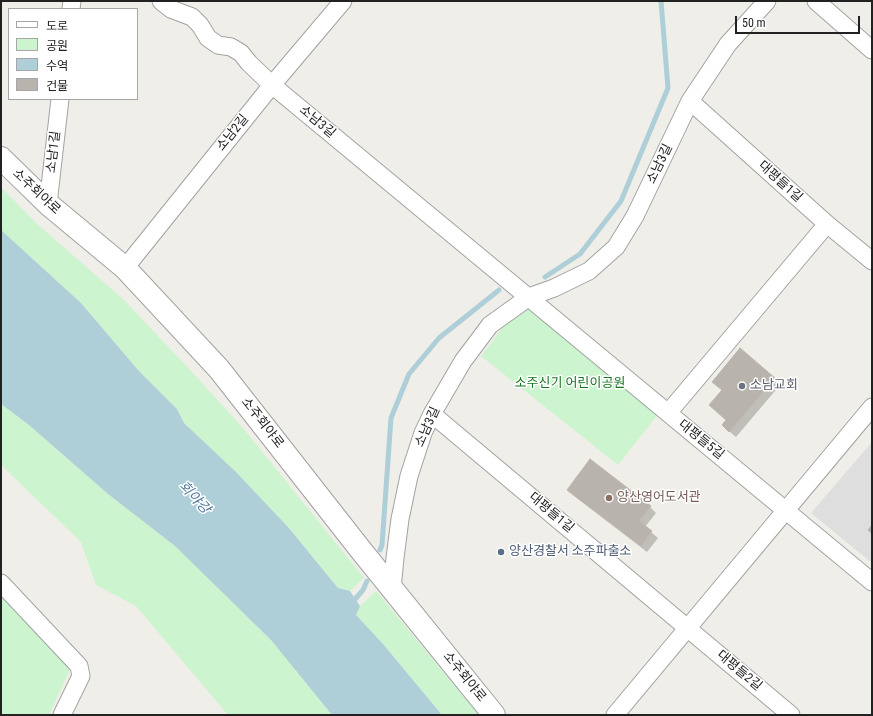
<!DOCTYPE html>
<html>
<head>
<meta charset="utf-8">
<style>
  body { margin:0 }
  #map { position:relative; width:873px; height:716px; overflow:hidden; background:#f0eee8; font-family:"Roboto Condensed","Noto Sans KR",sans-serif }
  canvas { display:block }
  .frame { position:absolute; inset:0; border:2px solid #212121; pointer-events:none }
  .legend { position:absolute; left:8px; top:8px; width:130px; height:92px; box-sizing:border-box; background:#fff; border:1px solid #a6a6a6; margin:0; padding:5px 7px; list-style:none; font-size:12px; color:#212121 }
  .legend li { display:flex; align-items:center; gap:8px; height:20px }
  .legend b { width:20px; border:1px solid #a6a6a6 }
  .scale { position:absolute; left:735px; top:16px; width:125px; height:18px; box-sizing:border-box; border:2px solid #212121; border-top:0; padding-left:5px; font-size:12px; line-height:14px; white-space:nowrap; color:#212121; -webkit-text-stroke:3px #fff; paint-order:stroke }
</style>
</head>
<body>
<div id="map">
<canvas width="873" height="716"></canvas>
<div class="frame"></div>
<ul class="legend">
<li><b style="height:5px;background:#fff"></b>도로</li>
<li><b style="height:11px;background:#cbf4cf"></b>공원</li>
<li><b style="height:11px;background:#aecfd8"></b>수역</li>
<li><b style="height:11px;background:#b9b3ae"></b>건물</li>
</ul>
<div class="scale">50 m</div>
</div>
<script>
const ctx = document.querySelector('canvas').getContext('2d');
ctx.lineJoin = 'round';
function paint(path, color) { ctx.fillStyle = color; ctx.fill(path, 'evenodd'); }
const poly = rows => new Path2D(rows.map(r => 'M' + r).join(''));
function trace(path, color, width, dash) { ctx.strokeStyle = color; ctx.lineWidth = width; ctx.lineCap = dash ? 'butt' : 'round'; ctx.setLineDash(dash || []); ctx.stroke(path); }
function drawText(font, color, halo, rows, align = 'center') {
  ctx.font = font + ' "Roboto Condensed","Noto Sans KR",sans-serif'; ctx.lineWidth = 3; ctx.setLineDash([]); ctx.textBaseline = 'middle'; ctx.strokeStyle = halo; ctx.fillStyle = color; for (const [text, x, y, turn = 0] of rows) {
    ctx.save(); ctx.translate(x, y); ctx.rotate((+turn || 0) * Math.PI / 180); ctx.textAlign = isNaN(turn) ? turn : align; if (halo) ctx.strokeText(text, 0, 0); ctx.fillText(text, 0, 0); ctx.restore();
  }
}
const residential = poly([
  [872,442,872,563,811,513]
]);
const park = poly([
  [1,187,36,223,123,299,191,371,243,428,364,578,350,591,338,588,288,527,236,472,184,423,177,409,138,370,81,303,1,230],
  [528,309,659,413,618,465,481,356,503,327],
  [1,404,29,425,108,494,175,546,271,640,332,715,228,715,136,606,96,585,81,542,1,465],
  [376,591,479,715,442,715,383,644,356,615,360,606],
  [1,595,71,667,49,715,1,715]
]);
const water = poly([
  [1,230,81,303,138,370,177,409,184,423,236,472,288,527,338,588,350,591,360,606,356,615,383,644,442,715,332,715,271,640,175,546,108,494,29,425,1,404]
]);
const shadow = poly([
  [774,379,780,385,736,437,729,431,723,391,713,382],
  [568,490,650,507,656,513,645,527,658,538,647,552,574,496]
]);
const stream = poly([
  [545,277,580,254,621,201,668,88,661,1],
  [380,550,382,545,391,418,409,374,439,338,499,290],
  [351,604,363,590,367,581]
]);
const building = poly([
  [740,348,775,378,729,432,722,425,726,420,709,405,722,390,712,382,740,348],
  [590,459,651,506,639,521,652,531,641,546,567,490,590,459],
  [872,525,872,534,868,530,872,525]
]);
const minor = poly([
  [161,1,171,9,192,17,200,25,208,38,218,45,231,47,241,53,249,63,272,85,872,582],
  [816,1,872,50],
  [71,9,72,1],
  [690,101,827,224,872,261],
  [48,204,60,99],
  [125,268,272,85,343,1],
  [668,413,827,224],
  [432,414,791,715],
  [1,583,79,666,81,676,62,715],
  [392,589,395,558,400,519,409,476,423,433,432,414,463,361,490,325,529,297,554,288,589,271,616,247,635,216,690,101,728,44,767,1],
  [615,715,872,407]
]);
const tertiary = poly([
  [1,158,48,204,125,268,219,369,360,549,494,715]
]);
const markers = [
  [742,386,4,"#6b7280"],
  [609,498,4,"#8d6e63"],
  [501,552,4,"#5c6f8a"]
];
const streetNames = [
  ["소남3길",317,122,40],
  ["소남2길",233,133,-51],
  ["소남1길",54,152,-83],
  ["소남3길",660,164,-64],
  ["대평들1길",780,182,42],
  ["소주회야로",36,192,43],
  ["소주회야로",262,423,52],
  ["소남3길",428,427,-66],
  ["대평들5길",701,440,39],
  ["대평들1길",551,513,40],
  ["대평들2길",739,671,40],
  ["소주회야로",464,677,51]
];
const parkNames = [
  ["소주신기 어린이공원",570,384]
];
const worshipNames = [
  ["소남교회",750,386]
];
const educationNames = [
  ["양산영어도서관",617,498]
];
const serviceNames = [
  ["양산경찰서 소주파출소",509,552]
];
const waterNames = [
  ["회야강",194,498,47]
];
paint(residential, '#dfdede');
paint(park, '#cbf4cf');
paint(water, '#aecfd8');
paint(shadow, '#0003');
trace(stream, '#aecfd8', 5);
paint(building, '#b9b3ae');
trace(building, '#c0b5ac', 1);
trace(minor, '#a2a2a2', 19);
trace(tertiary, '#a2a2a2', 24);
trace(minor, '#fff', 17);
trace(tertiary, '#fff', 22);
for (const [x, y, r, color] of markers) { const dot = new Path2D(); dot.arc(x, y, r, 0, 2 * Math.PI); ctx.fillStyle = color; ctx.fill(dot); trace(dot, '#fff', 1.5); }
drawText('13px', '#212121', '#fff', streetNames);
drawText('13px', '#197521', '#fff', parkNames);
drawText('13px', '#5b616d', '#fff', worshipNames, 'left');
drawText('13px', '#785e54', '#fff', educationNames, 'left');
drawText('13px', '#4e5e75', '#fff', serviceNames, 'left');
drawText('italic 14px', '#5479a0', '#fff', waterNames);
</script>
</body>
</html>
